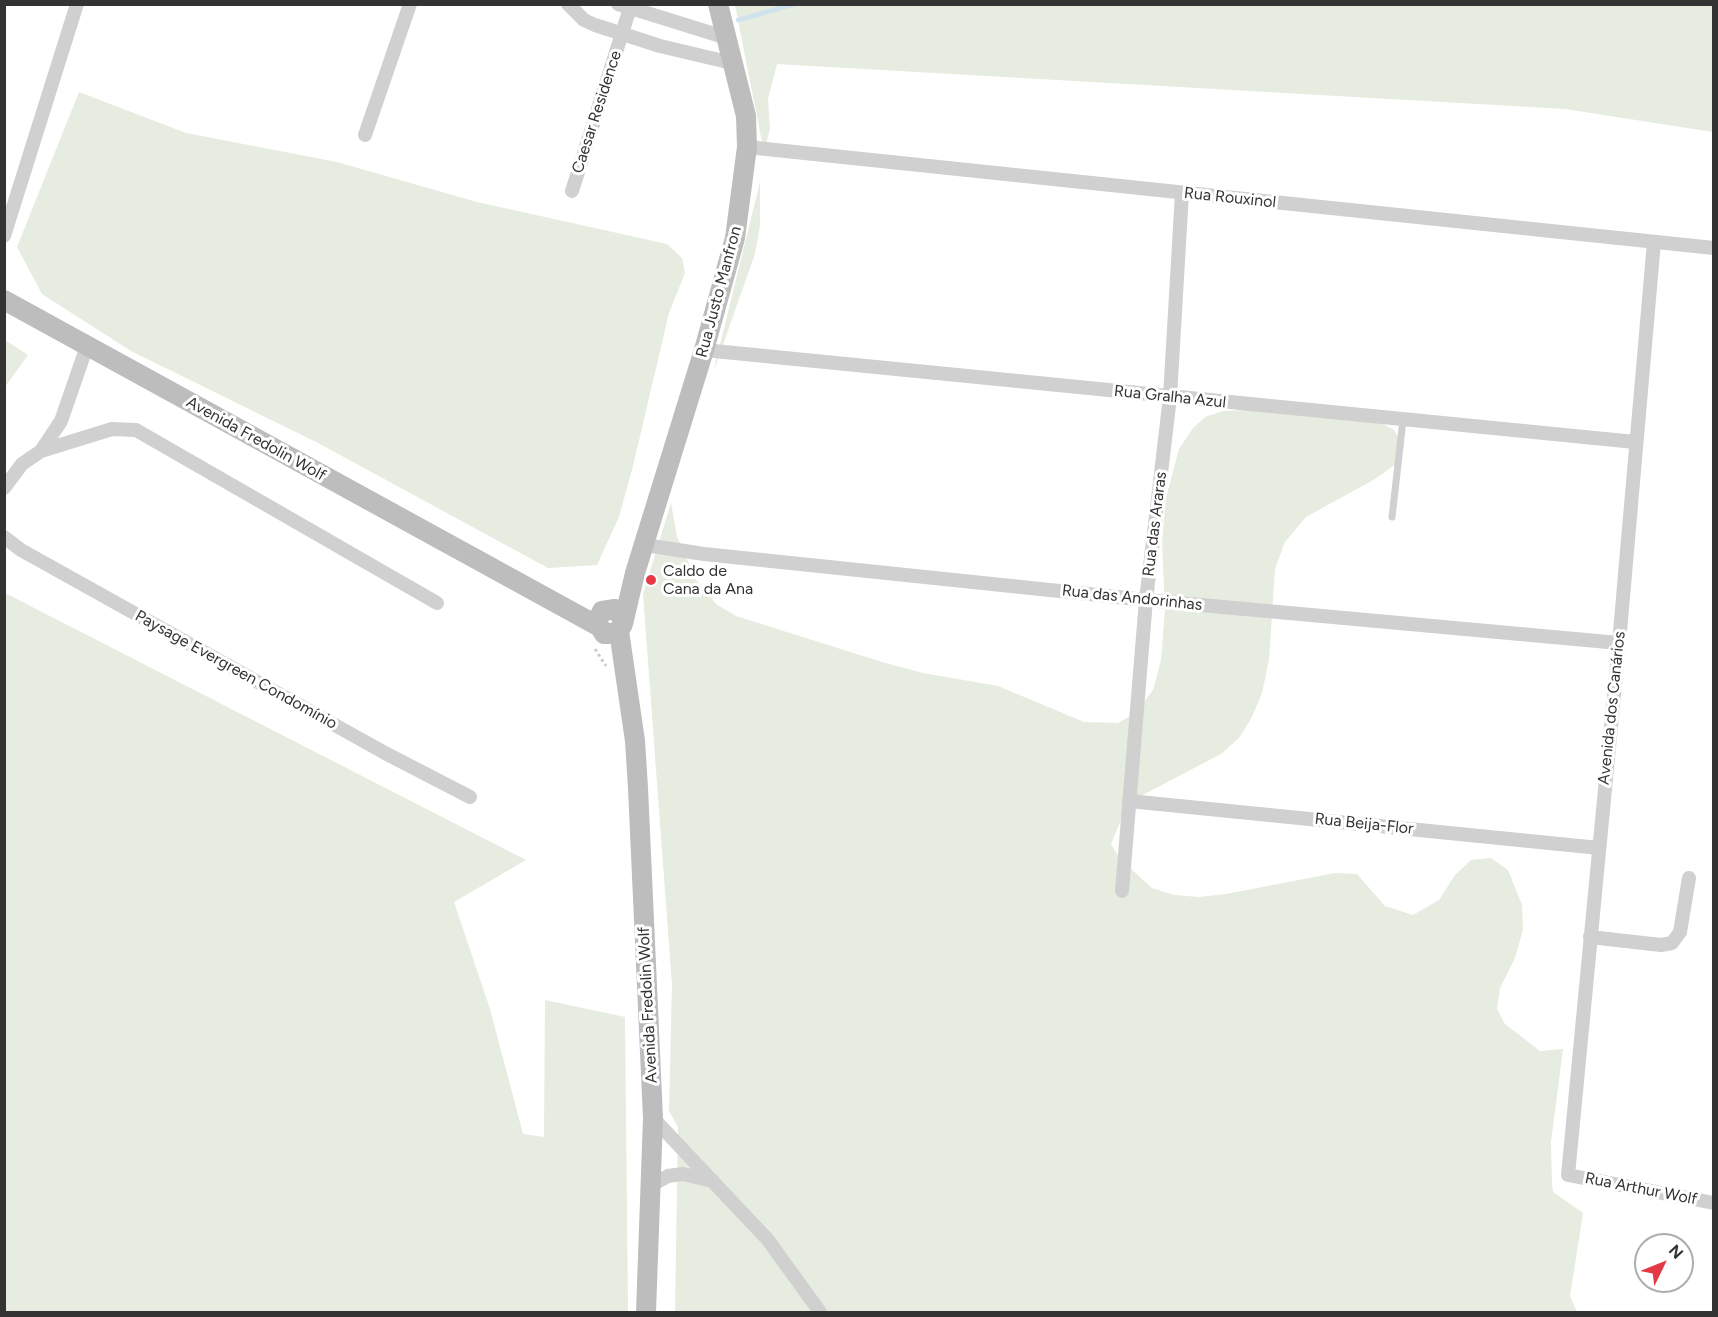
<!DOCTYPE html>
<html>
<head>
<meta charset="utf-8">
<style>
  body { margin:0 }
  #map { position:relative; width:1718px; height:1317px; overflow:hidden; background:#fff; font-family:Figtree,sans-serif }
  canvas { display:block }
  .frame { position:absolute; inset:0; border:6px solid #333; pointer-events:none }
  .north { position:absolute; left:1634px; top:1233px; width:60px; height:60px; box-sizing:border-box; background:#fff; border:2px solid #adadad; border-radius:50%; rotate:47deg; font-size:16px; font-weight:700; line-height:24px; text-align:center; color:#333 }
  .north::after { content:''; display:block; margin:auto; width:21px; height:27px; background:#e63946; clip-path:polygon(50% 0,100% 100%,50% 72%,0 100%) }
</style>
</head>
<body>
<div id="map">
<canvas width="1718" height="1317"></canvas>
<div class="frame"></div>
<div class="north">N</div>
</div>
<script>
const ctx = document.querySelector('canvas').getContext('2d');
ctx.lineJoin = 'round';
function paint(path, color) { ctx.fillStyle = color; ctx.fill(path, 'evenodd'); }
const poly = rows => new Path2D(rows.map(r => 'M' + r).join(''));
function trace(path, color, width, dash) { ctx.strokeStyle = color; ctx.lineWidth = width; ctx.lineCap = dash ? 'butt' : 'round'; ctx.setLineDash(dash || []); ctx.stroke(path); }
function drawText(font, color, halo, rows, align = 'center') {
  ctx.font = font + ' Figtree,sans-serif'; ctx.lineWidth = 6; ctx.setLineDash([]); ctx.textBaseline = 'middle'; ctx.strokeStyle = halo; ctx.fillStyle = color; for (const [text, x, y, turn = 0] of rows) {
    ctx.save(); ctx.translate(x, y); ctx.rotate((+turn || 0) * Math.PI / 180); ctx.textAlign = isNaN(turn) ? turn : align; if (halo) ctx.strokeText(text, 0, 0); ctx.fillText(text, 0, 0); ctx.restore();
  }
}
const green = poly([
  [735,5,1713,5,1713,132,1565,109,777,64,768,99,770,129,764,152],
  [79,92,186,133,337,162,477,202,667,244,682,258,685,273,669,313,633,466,619,517,597,565,548,568,318,443,131,351,42,294,17,247],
  [760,182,760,226,755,254,713,373],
  [5,340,28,355,5,387],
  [1250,410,1374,419,1394,430,1404,447,1396,464,1375,479,1306,517,1285,542,1275,569,1269,660,1262,693,1252,717,1239,738,1221,754,1139,797,1123,815,1111,844,1120,859,1152,888,1174,895,1199,897,1226,894,1335,873,1357,874,1385,906,1413,915,1439,900,1455,875,1471,860,1491,858,1508,870,1522,905,1523,930,1515,958,1500,988,1497,1009,1505,1024,1540,1051,1563,1049,1551,1142,1552,1183,1553,1192,1583,1213,1570,1296,1577,1312,675,1312,678,1127,669,1111,672,985,643,594,671,503,677,536,696,580,716,604,736,616,882,662,923,673,998,686,1084,722,1118,723,1136,713,1153,690,1161,660,1165,609,1162,542,1166,498,1179,449,1193,428,1205,417,1223,411],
  [5,593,526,860,454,902,490,1009,523,1134,544,1137,545,1000,625,1017,628,1312,5,1312]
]);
const stream = poly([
  [738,20,795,4]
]);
const path = poly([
  [595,649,606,666]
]);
const service = poly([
  [1392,517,1403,420]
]);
const minor = poly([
  [568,4,584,20,595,25,660,46,732,63],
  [618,4,724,37],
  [365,135,410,4],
  [747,147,1714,248],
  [572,191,630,8],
  [4,236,77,4],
  [1654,242,1619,643,1568,1175,1714,1203],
  [704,350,1635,442],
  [41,451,112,429,136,430,437,603],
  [4,488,22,464,41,451,61,421,87,346],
  [4,537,21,550,385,753,470,797],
  [645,545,704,554,1146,600,1619,643],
  [1129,801,1599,848],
  [1122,891,1146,600,1170,397,1182,193],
  [1590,937,1661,945,1672,943,1680,932,1689,878],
  [653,1118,768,1240,820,1312],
  [652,1185,668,1176,683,1174,713,1181]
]);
const secondary = poly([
  [4,300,598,626],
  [619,631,635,741,638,788,653,1118,646,1312],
  [604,634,597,622,602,611,615,609,623,619],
  [608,634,619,631,623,624,635,573,704,350,735,238,747,147,746,116,718,4]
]);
const markers = [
  [651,580,6,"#e63946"]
];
const streetNames = [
  ["Caesar Residence",597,112,-72],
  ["Rua Rouxinol",1230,198,6],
  ["Rua Justo Manfron",719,292,-75],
  ["Rua Gralha Azul",1170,397,6],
  ["Avenida Fredolin Wolf",256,439,29],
  ["Rua das Araras",1155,524,-83],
  ["Rua das Andorinhas",1132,598,6],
  ["Paysage Evergreen Condomínio",236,670,29],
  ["Avenida dos Canários",1612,708,-84],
  ["Rua Beija-Flor",1364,824,6],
  ["Avenida Fredolin Wolf",648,1005,-93],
  ["Rua Arthur Wolf",1641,1189,11]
];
const poiNames = [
  ["Caldo de",663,571],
  ["Cana da Ana",663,589]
];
paint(green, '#e6ecdf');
trace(stream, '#cfe2ee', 4.5);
trace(path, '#cdcdcd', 3, [3, 3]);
trace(service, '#d0d0d0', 7);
trace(minor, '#d0d0d0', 14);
trace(secondary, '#bdbdbd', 20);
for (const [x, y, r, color] of markers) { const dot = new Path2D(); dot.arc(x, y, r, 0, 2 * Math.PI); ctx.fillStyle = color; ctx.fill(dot); trace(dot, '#fff', 2); }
drawText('16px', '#333', '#fff', streetNames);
drawText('16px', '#333', '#fff', poiNames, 'left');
</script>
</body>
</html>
